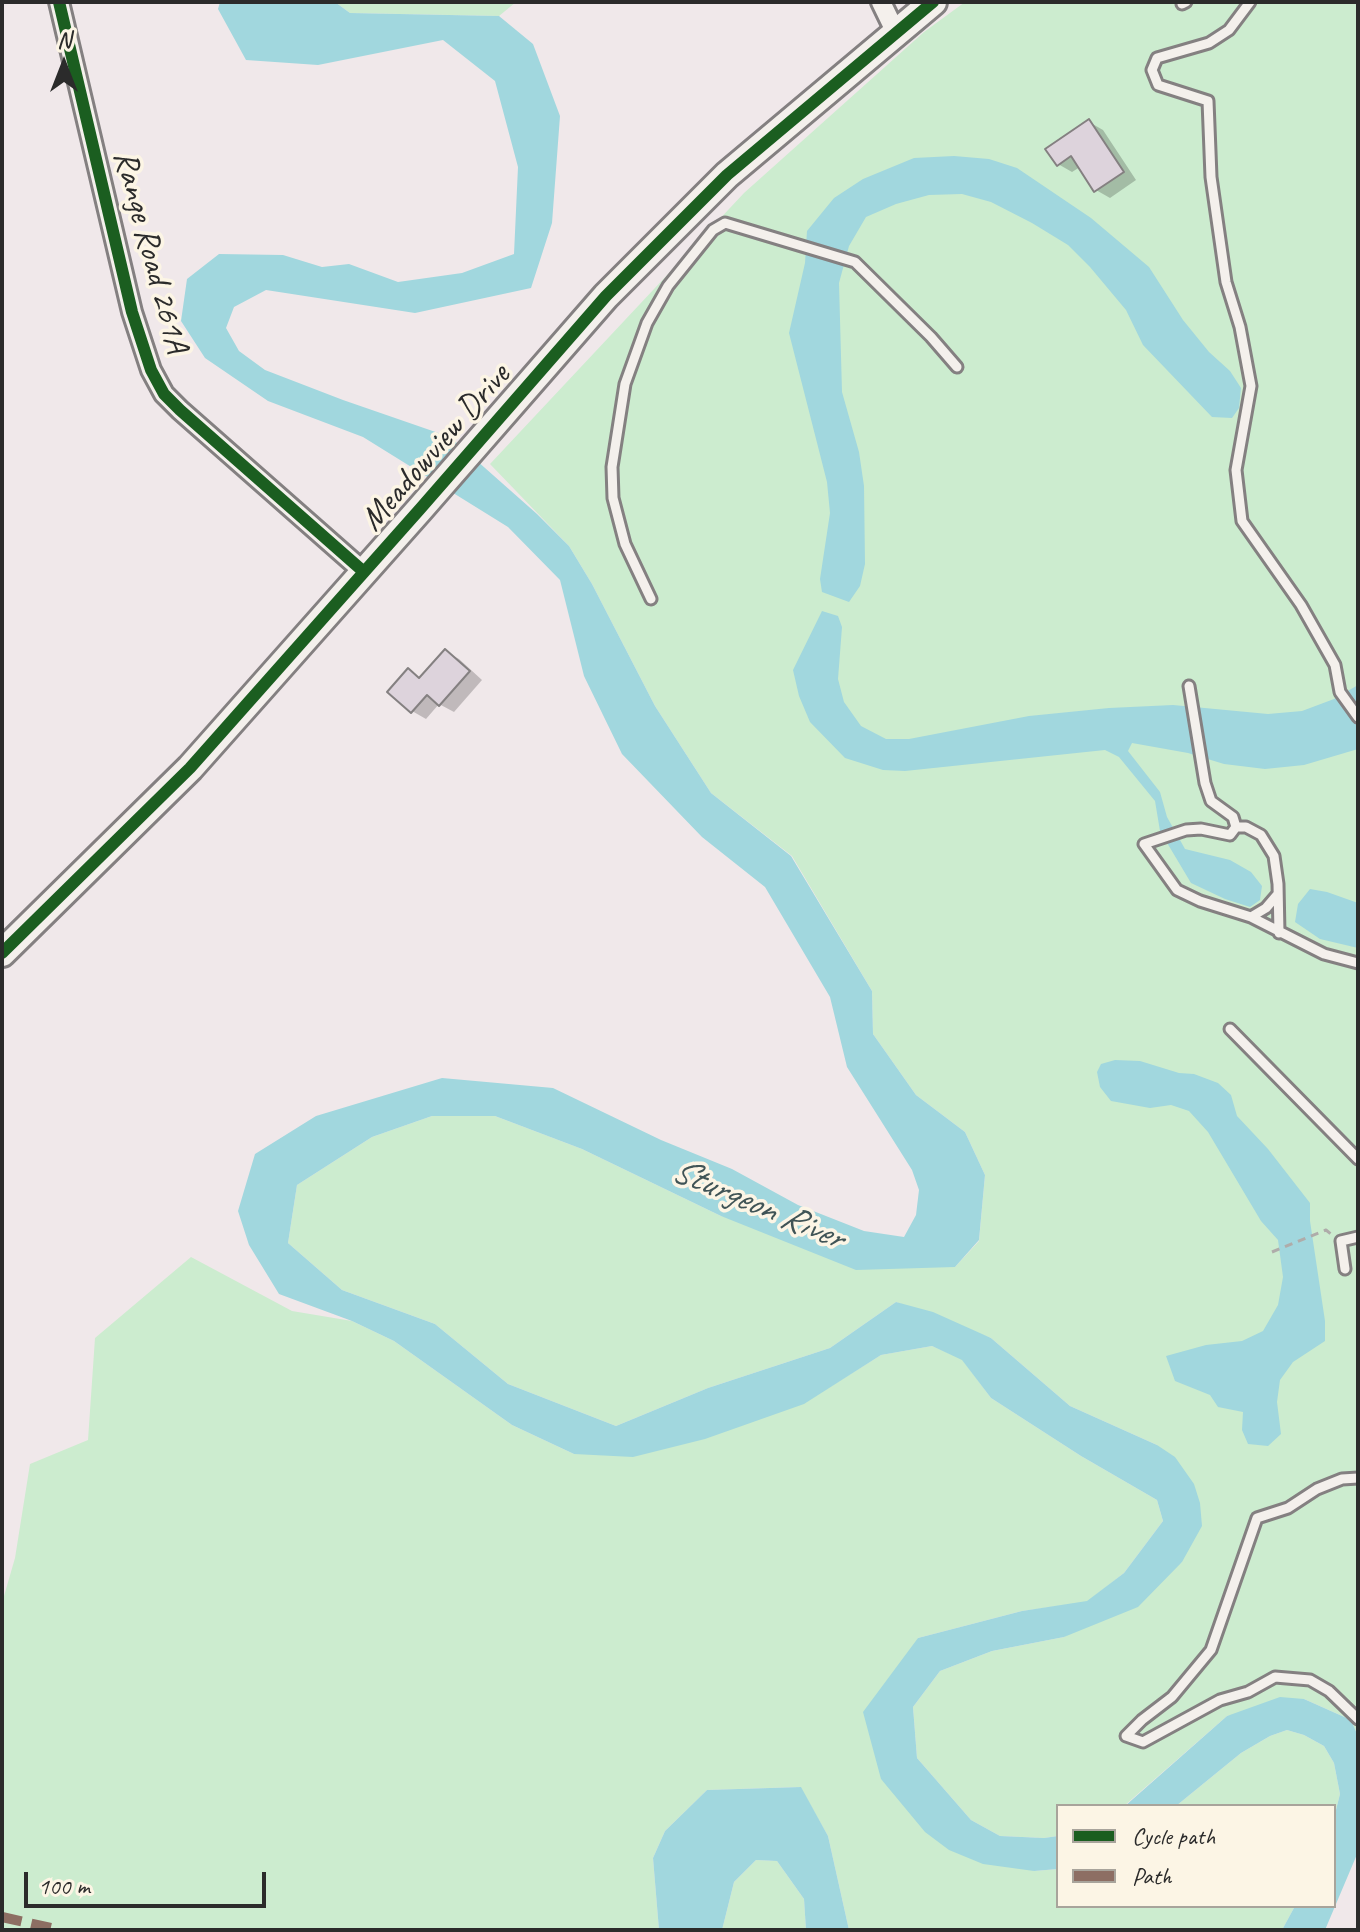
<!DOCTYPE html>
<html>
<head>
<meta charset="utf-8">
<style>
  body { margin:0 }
  #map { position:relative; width:1360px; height:1932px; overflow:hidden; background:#f0e8ea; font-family:Caveat,sans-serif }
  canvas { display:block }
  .frame { position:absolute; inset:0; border:4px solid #2b2b2b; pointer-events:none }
  .legend { position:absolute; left:1056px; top:1804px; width:280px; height:104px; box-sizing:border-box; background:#fcf5e5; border:2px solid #a8a49b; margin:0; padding:10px 14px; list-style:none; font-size:24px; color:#2b2b2b }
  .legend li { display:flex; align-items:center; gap:16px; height:40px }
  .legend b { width:40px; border:2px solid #a8a49b }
  .north { position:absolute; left:24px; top:24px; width:80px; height:80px; -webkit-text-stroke:6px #fcf5e5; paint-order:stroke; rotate:0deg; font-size:22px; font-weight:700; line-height:32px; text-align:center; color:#2b2b2b }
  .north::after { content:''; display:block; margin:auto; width:28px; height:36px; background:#2b2b2b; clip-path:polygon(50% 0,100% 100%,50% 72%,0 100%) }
  .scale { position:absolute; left:24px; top:1872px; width:242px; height:36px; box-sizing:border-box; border:4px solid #2b2b2b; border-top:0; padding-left:10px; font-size:24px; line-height:28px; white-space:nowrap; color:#2b2b2b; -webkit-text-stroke:6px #fcf5e5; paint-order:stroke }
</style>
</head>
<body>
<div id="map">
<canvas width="1360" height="1932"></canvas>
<div class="frame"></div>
<ul class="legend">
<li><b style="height:10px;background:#1b5e20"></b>Cycle path</li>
<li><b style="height:10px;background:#8d6e63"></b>Path</li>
</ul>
<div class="north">N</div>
<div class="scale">100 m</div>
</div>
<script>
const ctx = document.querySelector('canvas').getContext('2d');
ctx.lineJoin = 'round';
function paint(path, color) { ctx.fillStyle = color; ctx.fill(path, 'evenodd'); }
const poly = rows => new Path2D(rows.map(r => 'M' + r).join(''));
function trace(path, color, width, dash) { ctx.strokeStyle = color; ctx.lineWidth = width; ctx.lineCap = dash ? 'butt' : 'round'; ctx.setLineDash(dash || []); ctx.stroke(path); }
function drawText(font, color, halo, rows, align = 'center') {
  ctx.font = font + ' Caveat,sans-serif'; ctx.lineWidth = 7; ctx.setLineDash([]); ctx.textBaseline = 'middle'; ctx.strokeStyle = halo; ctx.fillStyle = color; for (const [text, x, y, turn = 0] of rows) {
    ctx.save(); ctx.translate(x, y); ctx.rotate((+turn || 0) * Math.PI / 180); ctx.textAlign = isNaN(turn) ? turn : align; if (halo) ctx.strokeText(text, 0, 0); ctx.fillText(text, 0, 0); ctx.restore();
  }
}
const green = poly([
  [335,2,516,2,499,16,350,13],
  [965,2,1358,2,1358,1736,1351,1720,1304,1699,1227,1716,1124,1806,1058,1806,1058,1836,1044,1838,1000,1836,971,1820,917,1758,913,1707,940,1671,992,1651,1064,1637,1182,1562,1157,1445,1070,1406,991,1338,896,1302,830,1348,708,1388,616,1426,508,1384,435,1324,342,1290,288,1243,297,1185,372,1137,432,1116,495,1116,582,1149,721,1216,955,1267,979,1241,985,1175,965,1132,916,1095,873,1034,872,991,792,856,711,793,655,706,592,584,569,546,490,464,744,193,924,32],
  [191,1257,292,1311,352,1321,394,1341,512,1425,574,1454,804,1403,881,1355,932,1346,962,1359,991,1398,1081,1456,1157,1500,1163,1521,1124,1573,1087,1602,1022,1611,918,1638,881,1779,1034,1871,1058,1869,1058,1906,1295,1906,1282,1930,849,1930,828,1836,800,1787,707,1790,665,1831,653,1858,659,1930,2,1930,2,1603,15,1558,30,1464,88,1440,95,1338],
  [1287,1730,1304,1735,1324,1746,1334,1763,1340,1794,1334,1818,1334,1806,1176,1806,1241,1753,1270,1736],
  [756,1860,777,1861,804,1899,806,1930,722,1930,734,1882]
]);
const water = poly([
  [220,2,335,2,350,13,499,16,533,44,560,116,552,223,531,288,415,313,266,290,234,307,226,328,239,351,265,370,343,400,450,437,537,514,569,546,592,584,655,706,711,793,791,856,872,991,873,1034,916,1095,965,1132,985,1175,979,1240,955,1267,856,1270,721,1216,582,1149,495,1116,432,1116,372,1137,297,1185,288,1243,342,1290,435,1324,508,1384,616,1426,708,1388,830,1348,896,1302,933,1312,991,1338,1070,1406,1157,1445,1175,1457,1194,1484,1200,1503,1202,1526,1182,1562,1138,1607,1064,1637,992,1651,940,1671,913,1707,917,1758,971,1820,1000,1836,1044,1838,1058,1836,1058,1869,1034,1871,983,1864,949,1850,925,1832,881,1779,863,1712,918,1638,1022,1611,1087,1601,1124,1573,1163,1521,1157,1500,1081,1456,991,1398,962,1360,932,1346,881,1355,804,1404,705,1439,633,1457,574,1454,512,1425,394,1341,352,1321,279,1294,249,1245,238,1211,255,1154,316,1116,442,1078,553,1088,661,1140,732,1169,798,1205,864,1231,904,1237,916,1215,919,1190,912,1170,847,1067,830,997,765,887,702,837,622,754,584,676,560,580,508,527,363,437,268,401,205,358,181,321,187,279,219,254,283,255,322,267,349,264,398,282,462,273,514,254,518,167,495,81,443,40,318,65,246,60,218,9],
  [954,156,989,159,1017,168,1091,218,1149,267,1183,320,1209,352,1230,371,1241,388,1239,408,1232,418,1212,417,1143,345,1126,310,1090,267,1068,245,1032,223,991,202,962,194,929,195,896,204,866,217,849,246,839,283,842,392,859,452,864,486,865,564,860,586,849,602,822,592,820,579,830,513,827,482,789,333,805,263,807,231,834,198,863,179,914,158],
  [822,611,838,616,842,627,838,679,844,702,861,726,886,739,909,739,1029,716,1109,708,1173,705,1268,714,1302,711,1334,699,1358,685,1358,749,1304,765,1265,769,1224,764,1188,753,1132,743,1128,751,1160,792,1167,817,1185,849,1230,860,1251,872,1262,886,1260,900,1250,907,1225,899,1191,883,1160,831,1155,801,1119,757,1105,750,905,771,883,770,845,758,810,722,799,696,793,670],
  [1310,889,1327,892,1358,903,1358,948,1320,939,1295,922,1298,904],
  [1115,1060,1140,1061,1179,1073,1194,1074,1218,1083,1231,1095,1237,1116,1268,1149,1310,1203,1310,1221,1325,1321,1325,1341,1293,1362,1280,1380,1277,1402,1281,1434,1268,1446,1248,1444,1242,1430,1243,1412,1218,1407,1210,1395,1175,1381,1166,1356,1206,1345,1242,1341,1263,1331,1278,1305,1283,1277,1278,1240,1261,1221,1208,1132,1189,1111,1171,1105,1150,1108,1111,1101,1100,1087,1097,1072,1101,1064],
  [1280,1697,1304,1699,1351,1720,1358,1736,1358,1852,1325,1930,1282,1930,1295,1906,1334,1906,1334,1818,1340,1794,1334,1763,1324,1746,1304,1735,1287,1730,1270,1736,1241,1753,1176,1806,1125,1806,1227,1716],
  [801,1787,828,1836,849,1930,806,1930,804,1899,777,1861,756,1860,734,1882,722,1930,659,1930,653,1858,665,1831,707,1790]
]);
const shadow = poly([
  [1089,122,1103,130,1136,180,1110,198,1096,190,1080,167,1072,172,1058,164],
  [446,652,459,659,482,680,454,712,439,704,426,719,412,711,408,671,422,679]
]);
const building = poly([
  [1089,119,1124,172,1094,192,1071,156,1057,166,1045,149,1089,119],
  [445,649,470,671,439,706,427,695,411,713,387,692,408,668,419,678,445,649]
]);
const path = poly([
  [1272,1252,1326,1230,1331,1234]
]);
const lane = poly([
  [1250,2,1229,30,1209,43,1157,58,1152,70,1158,85,1208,101,1211,177,1226,282,1240,327,1251,386,1236,470,1242,521,1301,605,1335,665,1340,692,1358,717],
  [1182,4,1186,2],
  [651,599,625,544,613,498,612,467,625,384,647,323,668,286,713,230,725,223,855,262,931,337,957,367],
  [1189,686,1205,783,1211,801,1233,817,1236,827,1230,835,1201,829,1186,830,1144,844,1177,890,1200,901,1251,917,1324,954,1358,963],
  [1236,827,1246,827,1261,835,1274,856,1278,884,1279,933],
  [1251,917,1266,908,1278,894],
  [1230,1029,1358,1159],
  [1345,1269,1341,1241,1358,1237],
  [1358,1478,1342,1479,1317,1489,1288,1508,1257,1518,1211,1650,1172,1697,1142,1720,1126,1736,1143,1742,1220,1700,1248,1692,1275,1677,1310,1680,1329,1691,1358,1719]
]);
const street = poly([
  [59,2,132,312,151,370,164,394,180,410,364,572],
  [881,2,896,33]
]);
const secondary = poly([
  [2,953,190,768,420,509,606,296,727,175,933,2]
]);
const quiet = poly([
  [2,1917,60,1930]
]);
const cycleway = poly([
  [59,2,132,312,151,370,164,394,180,410,364,572],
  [2,953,190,768,420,509,606,296,727,175,933,2]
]);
const streetNames = [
  ["Range Road 261A",150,252,75],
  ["Meadowview Drive",436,448,-49]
];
const waterNames = [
  ["Sturgeon River",757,1205,23]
];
paint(green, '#cceccf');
paint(water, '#a1d7de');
paint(shadow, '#0003');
paint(building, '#ddd3dc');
trace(building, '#848081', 2);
trace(lane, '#848081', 15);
trace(street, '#848081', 24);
trace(secondary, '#848081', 32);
trace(path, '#afacaa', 3, [8, 6]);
trace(lane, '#f4f0ec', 9);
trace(street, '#f4f0ec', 18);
trace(secondary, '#f4f0ec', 26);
trace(quiet, '#8d6e63', 10, [20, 10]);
trace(cycleway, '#1b5e20', 12);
drawText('34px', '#2b2b2b', '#fcf5e5', streetNames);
drawText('italic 36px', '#405456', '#fcf5e5', waterNames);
</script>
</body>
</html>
